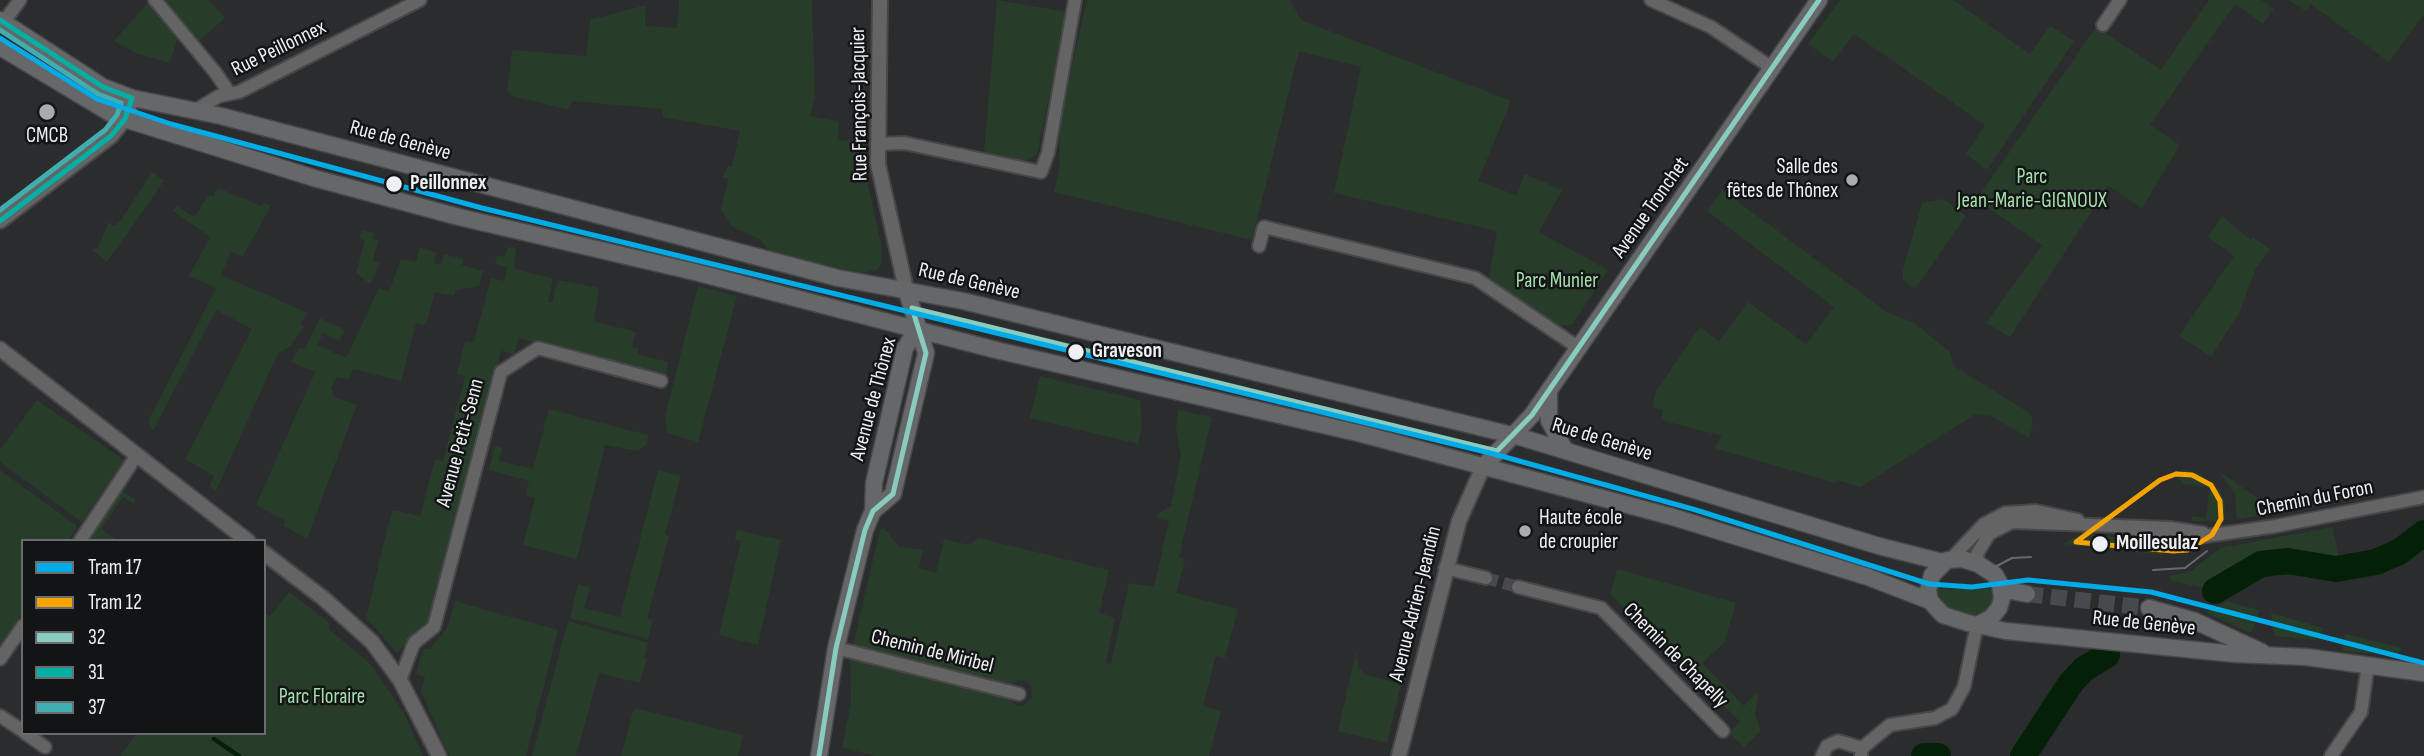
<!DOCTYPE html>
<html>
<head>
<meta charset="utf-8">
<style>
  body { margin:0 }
  #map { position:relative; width:2424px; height:756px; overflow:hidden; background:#2b2c2e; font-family:"Sofia Sans Condensed",sans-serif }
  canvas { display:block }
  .legend { position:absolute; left:21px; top:539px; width:245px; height:196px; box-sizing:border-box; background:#131416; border:2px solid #6b6c6e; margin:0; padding:9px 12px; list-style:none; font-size:21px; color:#eff0f3 }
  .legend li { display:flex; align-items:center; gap:14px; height:35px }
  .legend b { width:35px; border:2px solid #6b6c6e }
</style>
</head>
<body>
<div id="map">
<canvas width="2424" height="756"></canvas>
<ul class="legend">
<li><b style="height:9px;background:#00ace7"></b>Tram 17</li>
<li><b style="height:9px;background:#f5a300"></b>Tram 12</li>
<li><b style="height:9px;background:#89cbbe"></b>32</li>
<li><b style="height:9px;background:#00b0a4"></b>31</li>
<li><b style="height:9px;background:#40aeb0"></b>37</li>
</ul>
</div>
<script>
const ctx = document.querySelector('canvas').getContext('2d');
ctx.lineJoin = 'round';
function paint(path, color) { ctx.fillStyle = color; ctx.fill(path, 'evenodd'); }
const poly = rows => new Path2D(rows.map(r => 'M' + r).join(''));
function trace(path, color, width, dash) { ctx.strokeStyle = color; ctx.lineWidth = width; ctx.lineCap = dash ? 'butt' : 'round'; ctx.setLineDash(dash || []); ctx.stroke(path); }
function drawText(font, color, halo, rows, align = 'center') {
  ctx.font = font + ' "Sofia Sans Condensed",sans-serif'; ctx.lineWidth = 5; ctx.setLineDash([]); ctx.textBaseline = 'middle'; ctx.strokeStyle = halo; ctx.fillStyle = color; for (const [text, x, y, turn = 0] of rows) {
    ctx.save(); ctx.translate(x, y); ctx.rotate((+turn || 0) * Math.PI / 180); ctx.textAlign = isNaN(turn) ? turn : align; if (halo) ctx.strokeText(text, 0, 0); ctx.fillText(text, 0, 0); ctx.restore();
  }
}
const green = poly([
  [150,0,209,0,225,18,199,41,189,29,178,37,170,63,135,53,114,41],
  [679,0,812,0,815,96,810,116,838,121,838,140,865,141,863,163,882,248,882,263,876,270,862,273,771,253,760,239,732,227,721,209,728,179,722,177,728,166,732,167,740,131,663,117,662,109,572,101,569,110,512,96,507,90,512,50,586,56,590,20,646,5,645,26,677,28],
  [997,0,1067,12,1037,154,1026,161,984,152],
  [1087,0,1290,0,1301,20,1511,101,1478,181,1516,195,1525,174,1562,190,1539,232,1608,270,1573,324,1559,326,1489,279,1497,231,1334,193,1361,67,1299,51,1252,240,1054,192,1059,170,1060,119],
  [1840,0,1953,0,2030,54,2050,26,2074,41,1987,170,1966,154,1985,125,1854,34,1833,62,1808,44],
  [2209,0,2261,0,2274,8,2263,24,2235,4,2150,125,2180,145,2142,208,2108,186,2010,337,1986,323,2042,245,1976,200,2096,27,2161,70],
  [2288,0,2424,0,2424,14,2389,62,2311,4,2306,11],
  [152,172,164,181,107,262,92,250,98,247,109,222,114,226,121,220],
  [218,188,262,206,264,203,271,206,243,256,231,252,221,275,308,313,300,324,304,326,290,347,278,353,216,491,209,486,214,476,185,459,252,329,216,310,153,431,148,421,216,288,189,276,210,237,173,211,177,206,194,217,209,195,213,197],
  [1722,190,1888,313,1913,322,1950,352,1954,366,2031,414,2033,425,2029,438,1991,416,1976,414,1860,487,1836,480,1835,483,1714,448,1722,436,1661,420,1663,410,1652,407,1656,391,1700,327,1719,341,1748,302,1806,344,1834,307,1707,211],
  [1943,199,1966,216,1915,289,1903,280,1903,270,1922,203],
  [2222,216,2251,240,2253,237,2270,249,2256,268,2240,311,2211,357,2179,336,2234,256,2208,237],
  [362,230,374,233,372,239,378,241,373,260,380,264,370,284,356,273,365,241,359,238],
  [508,247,516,248,514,269,553,278,548,302,552,303,558,280,599,288,594,321,636,332,632,347,639,349,638,354,668,362,666,377,538,339,537,343,519,338,514,354,501,351,428,621,397,653,366,618,387,530,393,510,420,516,435,459,443,461,465,376,457,374,465,341,474,342,491,278,504,281,507,267,495,264,497,255,505,257],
  [420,248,436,252,434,263,441,264,444,254,463,259,462,265,483,271,479,286,456,290,454,296,435,292,426,325,416,323,401,381,353,369,349,380,337,377,331,388,334,397,357,405,307,539,284,526,285,521,256,505,315,372,291,362,298,349,305,348,320,318,345,330,339,341,323,333,317,345,346,358,379,288,389,292,401,259,416,262],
  [698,286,737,296,698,442,667,433,665,416],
  [1040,376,1140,400,1142,426,1138,444,1030,418],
  [37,400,124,460,82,522,0,462,0,450],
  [549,409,648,435,646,445,638,451,605,445,577,559,523,545,535,498,525,495,529,481,489,470,495,446,502,448,499,461,533,469],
  [1178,410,1212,417,1179,557,1185,560,1176,593,1238,609,1225,658,1216,656,1203,706,1221,711,1209,756,874,756,842,747,851,703,850,657,1007,697,1017,706,1023,706,1032,697,1031,687,1026,681,1018,680,1010,684,853,645,880,530,884,528,899,547,923,550,919,568,936,573,944,539,969,545,979,538,1109,570,1099,613,1115,618,1106,663,1111,664,1129,583,1154,587,1169,521,1156,518,1157,514,1171,506,1181,456,1176,428],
  [0,470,77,526,68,541,23,541,23,613,0,649],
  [658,470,681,476,665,534,669,536,647,618,653,620,648,639,570,618,578,584,590,587,584,608,620,617],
  [2184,470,2198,473,2219,489,2225,503,2224,521,2192,521,2192,516,2206,518,2210,487,2183,484,2174,471],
  [2220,472,2269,506,2327,502,2327,505,2237,519,2235,495],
  [120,489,136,500,134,504,123,497,101,529,119,541,85,541],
  [2333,527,2339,560,2298,556,2265,558,2245,566,2207,589,2170,580,2169,576,2191,571,2220,548],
  [737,530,781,540,758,645,719,635,741,541,735,539],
  [2083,533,2164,544,2163,555,2063,544],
  [1617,569,1736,603,1724,643,1702,663,1744,706,1755,694,1758,696,1755,715,1761,731,1744,747,1729,733,1740,722,1610,594],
  [1935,589,1994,589,1995,596,1988,610,1972,616,1944,607,1936,597],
  [289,592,330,623,329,629,371,665,404,713,423,756,120,756,137,733,264,733,264,613,270,616],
  [455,601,558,630,526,756,449,756,421,691,425,677,416,674,423,649,430,649,448,627],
  [2226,601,2260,610,2251,633,2206,613],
  [2271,613,2323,628,2316,640,2274,636],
  [568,621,648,643,644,658,647,659,640,683,599,673,576,756,532,756],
  [2345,634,2402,648,2396,656,2343,651],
  [1356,652,1359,668,1366,675,1401,684,1387,743,1338,731],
  [634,708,743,735,738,756,621,756]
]);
const stream = poly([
  [214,739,239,756]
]);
const river = poly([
  [2215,591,2261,564,2288,561,2336,569,2376,562,2399,552,2424,533],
  [1924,756,1938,756],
  [2023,756,2071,683,2084,669,2107,655]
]);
const minorTunnel = poly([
  [1486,578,1518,587]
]);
const secondaryTunnel = poly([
  [2027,594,2149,608]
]);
const minor = poly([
  [155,0,215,72,230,94],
  [1651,0,1711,27,1772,68],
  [3,23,20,0],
  [2103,25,2120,0],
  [196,110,219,96,239,92,420,0],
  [877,144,904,143,1041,172,1048,153,1075,0],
  [1259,246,1264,227,1475,278,1579,348],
  [2131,528,2158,537,2192,538,2276,526,2424,497],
  [80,541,137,455],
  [1951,559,1984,524,2005,513,2036,511,2078,520],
  [1978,564,1977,554,1989,534,2012,522,2170,528,2203,533],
  [1445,568,1486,578],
  [1518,587,1601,608,1723,731],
  [836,648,1019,694],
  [0,659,23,626],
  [400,680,414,643,434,627,501,372,538,348,661,381],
  [0,716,23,731],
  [25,733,45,747],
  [1822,756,1827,746,1838,741,1862,748],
  [1861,756,1862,748,1890,725,1935,718,1952,709,1964,687,1977,625],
  [2331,756,2361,712,2368,665]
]);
const tertiary = poly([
  [880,0,878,164,906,289],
  [0,221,111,136,125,119,132,98],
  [0,349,248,541],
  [264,553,323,598,372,642,400,680,439,756],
  [1399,756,1459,521,1483,467]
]);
const secondary = poly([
  [0,20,103,87,132,98,221,116,838,278,963,301,1520,437,1879,546,1942,562],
  [0,47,115,116,314,178,459,217,695,272,996,350,1362,434,1673,517,1868,577,1930,601],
  [1549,390,1549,421,1565,450],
  [1483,467,1532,415,1819,0],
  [873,511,893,494,926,353,906,289],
  [2001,589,2027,594],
  [2149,608,2195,621,2262,652],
  [1977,625,1991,618,1999,608,2002,598,2000,584,1995,575,1978,564,1962,559,1947,560,1932,575,1928,590,1930,601,1943,615,1968,623,2006,631,2235,654,2306,657,2424,673],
  [819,756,836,648,865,530,873,511,874,483,905,348,917,329]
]);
const tram = poly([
  [1995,567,2012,558,2031,557],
  [2153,570,2185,568,2207,551]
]);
const bus1 = poly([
  [912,308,1497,451],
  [1497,451,1532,415,1819,0],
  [819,756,836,648,865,530,873,511,893,494,926,353,912,308]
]);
const bus2 = poly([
  [0,20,103,87,132,98,125,119,111,136,0,221]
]);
const bus3 = poly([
  [0,30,98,94,121,103,117,115,105,130,0,210]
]);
const tram1 = poly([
  [0,38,97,99,171,124,482,208,1494,454,1696,510,1929,584,1972,587,2028,580,2151,592,2424,663]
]);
const tram2 = poly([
  [2176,474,2192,475,2211,485,2220,501,2221,519,2212,535,2188,550,2173,551,2076,542,2160,480,2176,474]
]);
const markers = [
  [47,112,9,"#aaabae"],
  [1852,180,7,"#aaabae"],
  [394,184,9,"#eff0f3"],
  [1076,352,9,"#eff0f3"],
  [1525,531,7,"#aaabae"],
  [2100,544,9,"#eff0f3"]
];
const streetNames = [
  ["Rue Peillonnex",279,49,-26],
  ["Rue François-Jacquier",860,104,-91],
  ["Rue de Genève",400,141,15],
  ["Avenue Tronchet",1651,208,-55],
  ["Rue de Genève",969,282,13],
  ["Avenue de Thônex",874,399,-75],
  ["Rue de Genève",1602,440,17],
  ["Avenue Petit-Senn",461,443,-75],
  ["Chemin du Foron",2315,499,-11],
  ["Avenue Adrien-Jeandin",1416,604,-76],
  ["Rue de Genève",2144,624,6],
  ["Chemin de Miribel",932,652,14],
  ["Chemin de Chapelly",1675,656,45]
];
const poiNames = [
  ["CMCB",47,137],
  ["Salle des",1838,168,"right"],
  ["fêtes de Thônex",1838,192,"right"],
  ["Haute école",1539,519,"left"],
  ["de croupier",1539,543,"left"]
];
const parkNames = [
  ["Parc",2032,178],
  ["Jean-Marie-GIGNOUX",2032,202],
  ["Parc Munier",1557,282],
  ["Parc Floraire",322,698]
];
const stopNames = [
  ["Peillonnex",410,184],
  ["Graveson",1092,352],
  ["Moillesulaz",2116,544]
];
paint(green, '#283c2a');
trace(stream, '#042007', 4.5);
trace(river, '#042007', 26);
trace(minorTunnel, '#48494c', 12, [12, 6]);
trace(secondaryTunnel, '#48494c', 16, [16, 8]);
trace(minor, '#474749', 16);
trace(tertiary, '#474749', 18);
trace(secondary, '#474749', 19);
trace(minor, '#646465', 12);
trace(tertiary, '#646465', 14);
trace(secondary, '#666768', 16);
trace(tram, '#69696a', 2);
trace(bus1, '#89cbbe', 5);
trace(bus2, '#00b0a4', 5);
trace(bus3, '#40aeb0', 5);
trace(tram1, '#00ace7', 5);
trace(tram2, '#f5a300', 5);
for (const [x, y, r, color] of markers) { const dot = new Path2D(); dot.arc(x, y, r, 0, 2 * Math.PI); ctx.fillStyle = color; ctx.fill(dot); trace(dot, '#131416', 2.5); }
drawText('21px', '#eff0f3', '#131416', streetNames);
drawText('21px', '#eff0f3', '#131416', poiNames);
drawText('21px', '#a6e0a9', '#131416', parkNames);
drawText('bold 21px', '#eff0f3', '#131416', stopNames, 'left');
</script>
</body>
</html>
